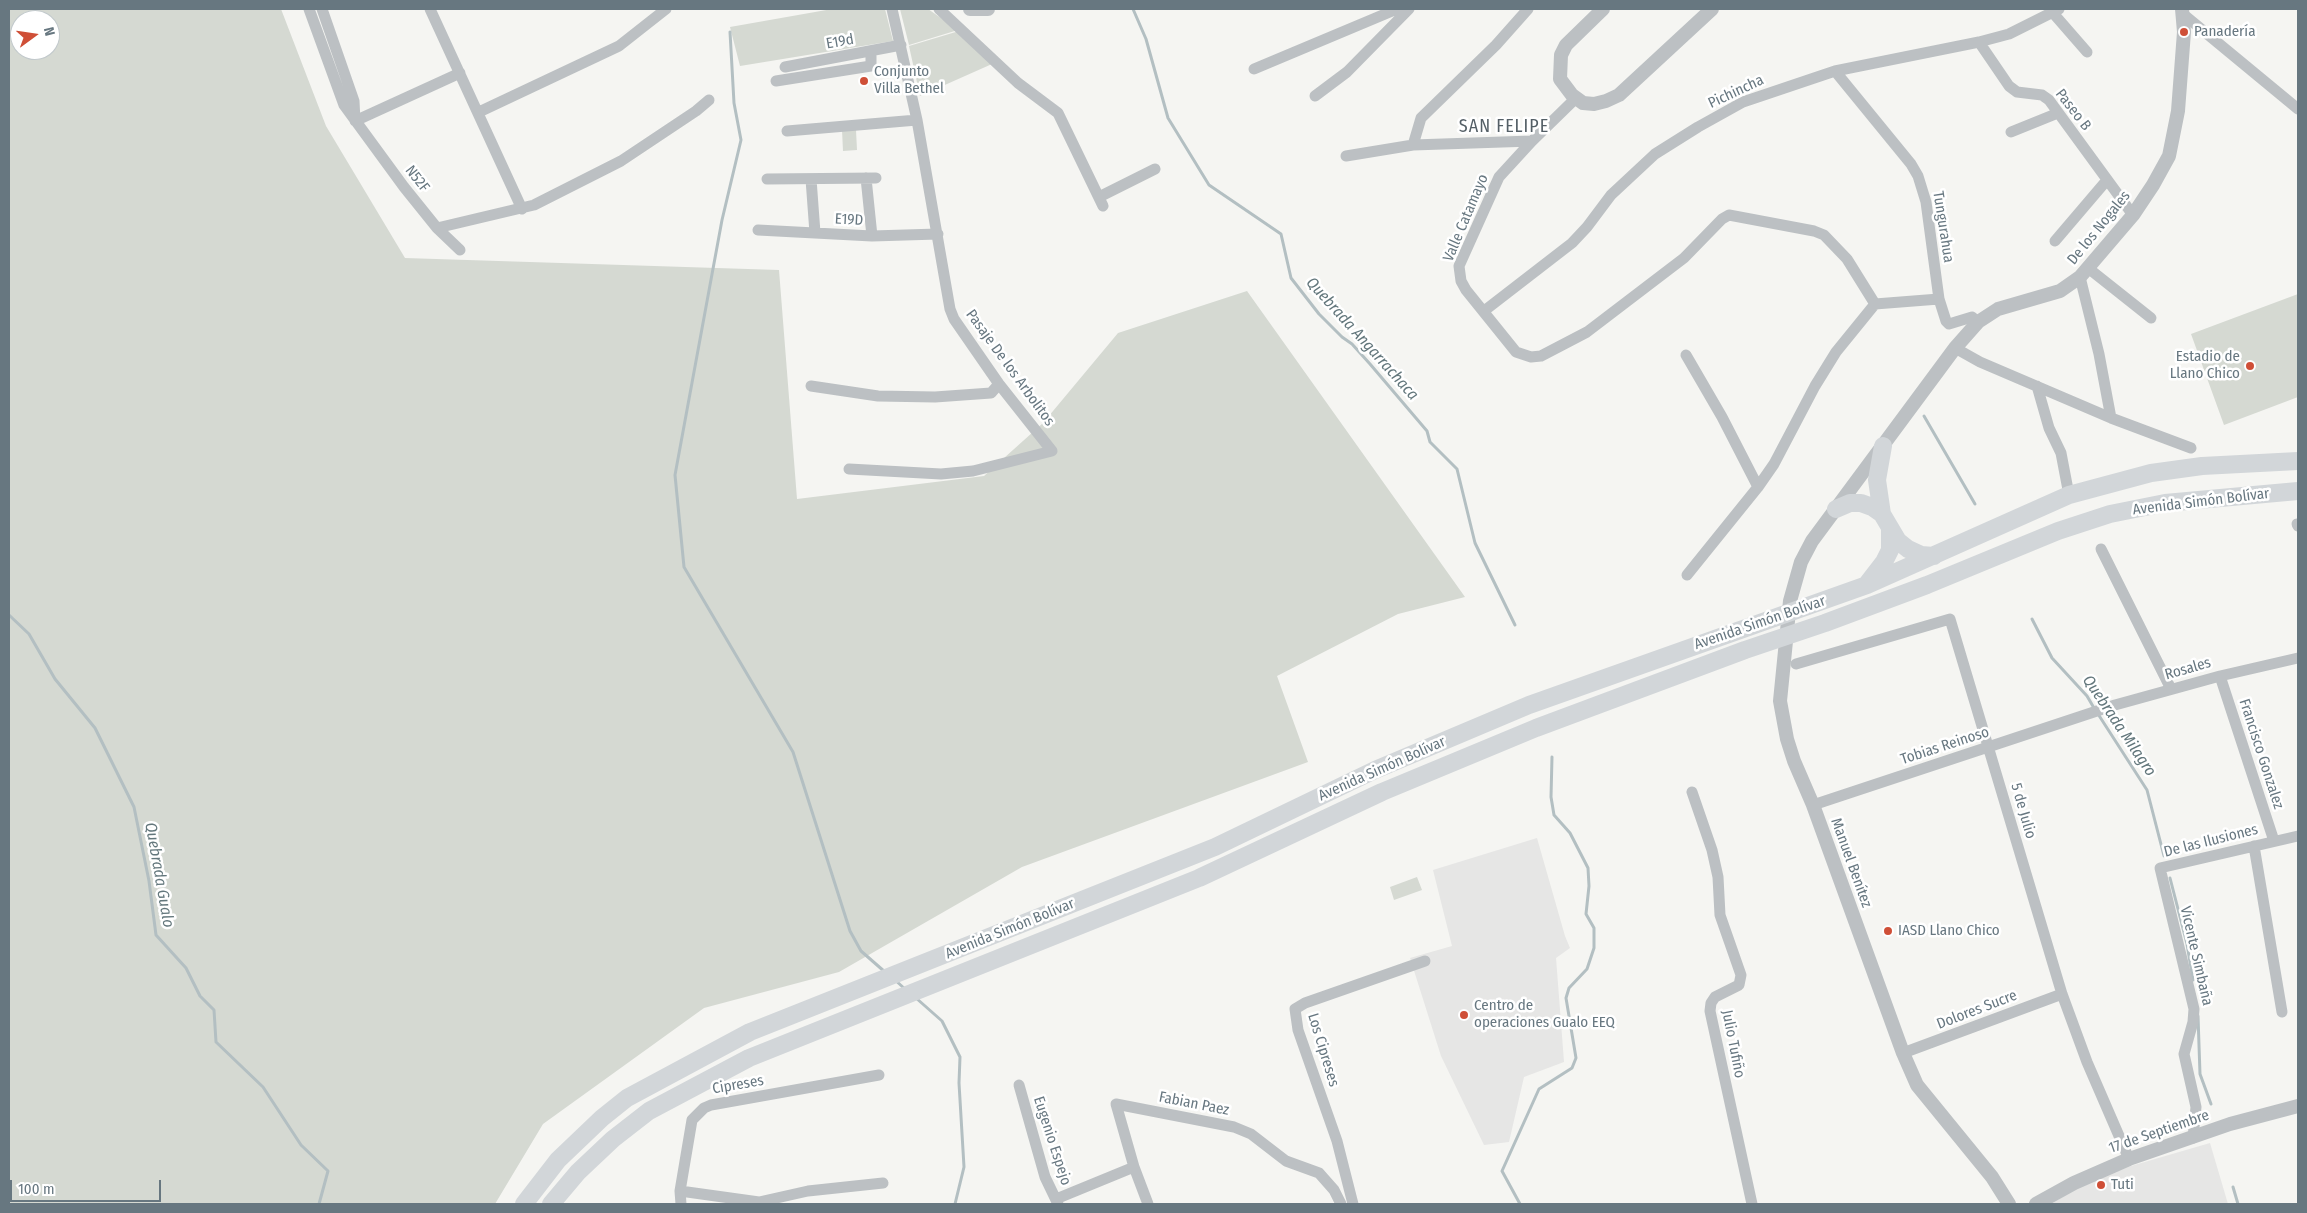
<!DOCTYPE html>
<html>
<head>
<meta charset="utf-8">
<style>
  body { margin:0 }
  #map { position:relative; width:2307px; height:1213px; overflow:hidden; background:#f5f5f2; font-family:"Fira Sans Condensed",sans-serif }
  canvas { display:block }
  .frame { position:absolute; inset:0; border:10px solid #677780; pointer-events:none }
  .north { position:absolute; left:10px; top:10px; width:50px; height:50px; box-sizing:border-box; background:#fff; border:1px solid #c2c9cc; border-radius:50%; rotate:76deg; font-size:14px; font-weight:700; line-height:20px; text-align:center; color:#677780 }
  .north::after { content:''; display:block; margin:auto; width:18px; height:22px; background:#cf4f37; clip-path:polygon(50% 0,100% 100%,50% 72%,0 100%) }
  .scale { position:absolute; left:10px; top:1180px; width:151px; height:22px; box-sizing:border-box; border:2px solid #677780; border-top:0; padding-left:6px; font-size:15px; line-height:18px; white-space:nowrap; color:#677780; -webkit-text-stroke:4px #fff; paint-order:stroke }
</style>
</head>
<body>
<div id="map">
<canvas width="2307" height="1213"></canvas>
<div class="frame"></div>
<div class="north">N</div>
<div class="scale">100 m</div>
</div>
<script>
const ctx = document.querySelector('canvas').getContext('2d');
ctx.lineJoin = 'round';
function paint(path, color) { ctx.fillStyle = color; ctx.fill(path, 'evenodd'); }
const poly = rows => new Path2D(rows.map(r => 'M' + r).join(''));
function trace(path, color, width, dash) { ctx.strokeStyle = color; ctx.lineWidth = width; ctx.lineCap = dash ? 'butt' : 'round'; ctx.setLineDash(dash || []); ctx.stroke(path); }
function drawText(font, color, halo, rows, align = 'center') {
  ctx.font = font + ' "Fira Sans Condensed",sans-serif'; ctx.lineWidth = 5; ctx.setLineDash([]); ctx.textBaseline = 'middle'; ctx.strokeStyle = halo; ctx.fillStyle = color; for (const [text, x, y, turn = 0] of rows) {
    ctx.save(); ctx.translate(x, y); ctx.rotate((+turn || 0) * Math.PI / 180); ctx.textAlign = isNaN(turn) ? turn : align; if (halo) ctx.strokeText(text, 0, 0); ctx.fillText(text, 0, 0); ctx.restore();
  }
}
const built = poly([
  [1537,838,1565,936,1570,948,1556,958,1564,1062,1524,1077,1509,1142,1484,1145,1441,1056,1410,958,1452,946,1433,870],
  [2210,1143,2228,1204,2051,1204,2082,1185,2131,1166]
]);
const green = poly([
  [9,9,281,9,326,126,405,258,779,270,797,499,984,476,1043,423,1118,333,1247,291,1465,597,1398,614,1277,676,1308,762,1022,867,839,972,704,1008,543,1124,495,1204,9,1204],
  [20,20,50,20,50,50,20,50],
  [832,9,885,9,893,41,740,66,730,27],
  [900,9,928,9,958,30,909,45],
  [959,31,992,64,920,96,909,46],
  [842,130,856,130,857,150,843,151],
  [2298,294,2298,397,2224,425,2191,334],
  [1417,877,1422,890,1394,900,1390,887]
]);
const stream = poly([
  [1133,9,1146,39,1168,118,1209,185,1281,234,1291,278,1319,314,1342,337,1352,344,1370,364,1427,431,1430,442,1457,469,1475,543,1515,625],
  [730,32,734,103,741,140,722,220,675,475,684,567,793,752,850,931,861,951,885,972],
  [1924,416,1975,504],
  [9,615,29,634,55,679,95,728,134,807,149,881,156,935,186,968,200,996,214,1010,216,1042,263,1087,301,1145,328,1171,319,1204],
  [2032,619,2052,658,2087,696,2094,708],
  [2098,714,2147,790,2164,856],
  [2170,878,2187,944,2193,980],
  [895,980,905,989],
  [916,998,942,1021,960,1057,959,1083,964,1167,955,1204],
  [2198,1016,2200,1074,2211,1104],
  [2233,1187,2238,1204],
  [1520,1204,1502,1171,1539,1089,1572,1068,1576,1058,1566,998,1569,988,1587,969,1594,948,1594,928,1586,914,1589,886,1588,868,1570,833,1554,815,1551,797,1552,757]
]);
const minor = poly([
  [309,9,344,105,404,187,437,228,460,250],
  [322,9,354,101,355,121],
  [430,9,522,209],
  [939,9,1018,83,1058,113,1103,206],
  [2053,13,2087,52],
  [2183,14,2298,109],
  [1979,42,2009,86,2017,92,2042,95,2049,100,2133,215],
  [785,67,901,45],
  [1254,69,1397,9],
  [1835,71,1911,164,1918,176,1926,202,1939,299,1946,321,1949,324,1972,317,1978,322],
  [776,81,871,66,871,52],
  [1315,96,1347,72,1409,9],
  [1575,99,1532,141,1499,177,1459,266,1461,281,1466,290,1516,352,1531,357,1541,356,1587,332,1684,258,1722,219,1729,215,1814,231,1824,235,1847,259,1875,304],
  [479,112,619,46,666,9],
  [355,121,460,73],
  [787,131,917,120],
  [2011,132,2058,113],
  [1413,145,1421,118,1496,45,1528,9],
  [1346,156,1413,145,1532,141],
  [866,178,872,236],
  [767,179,876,178],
  [811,179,815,233],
  [1099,197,1155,169],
  [437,228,534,205,621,161,696,111,709,100],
  [758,230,872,236,938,234],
  [2055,241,2107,180],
  [2088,268,2151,318],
  [2080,277,2099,354,2111,418],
  [1484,311,1572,243,1587,227,1611,195,1655,154,1698,127,1743,102,1835,71,1979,42,2009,34,2059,9],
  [1955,348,1980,362,2111,418,2191,448],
  [1686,355,1722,417,1758,487],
  [811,386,878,396,935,397,991,393,999,384],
  [2037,386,2049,428,2061,453,2069,495],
  [849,469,941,474,973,471,1052,451,999,384,954,319,950,309,917,120,892,9],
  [2297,524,2298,526],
  [2101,549,2171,689],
  [1687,575,1758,487,1774,464,1815,386,1836,352,1875,304,1939,299],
  [1796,664,1950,619,2062,994,2087,1062,2129,1159],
  [2220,676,2274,841],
  [1692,792,1712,850,1718,877,1720,915,1741,975,1739,985,1715,997,1711,1003,1710,1011,1752,1204],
  [1813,805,2115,705,2220,676,2298,658],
  [2254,846,2282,1012],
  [1903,1053,2062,994],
  [1019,1085,1045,1177,1058,1204],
  [2193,1138,2196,1107,2184,1054,2193,1022,2194,1009,2160,868,2298,836],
  [680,1191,759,1202,808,1191,883,1183],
  [1056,1199,1134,1167],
  [681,1204,680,1191,692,1120,704,1108,711,1105,879,1075],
  [1148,1204,1134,1167,1116,1104,1234,1127,1251,1134,1286,1161,1319,1173,1334,1190,1341,1204],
  [1353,1204,1337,1141,1298,1030,1295,1009,1305,1003,1425,961]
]);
const tertiary = poly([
  [970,9,988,9],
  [1603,9,1566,45,1561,55,1560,79,1572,95,1583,103,1594,104,1606,101,1619,95,1712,9],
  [2009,1204,1992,1177,1917,1085,1903,1053,1813,805,1794,761,1787,739,1780,701,1790,601,1801,562,1812,541,1955,348,1978,322,1998,309,2060,291,2080,277,2133,215,2153,185,2169,156,2178,111,2184,32,2182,9],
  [2036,1204,2074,1183,2129,1159,2230,1124,2298,1106]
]);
const trunk = poly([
  [1883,446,1877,480,1882,514,1898,541,1908,549,1921,555,1934,556],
  [1836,509,1850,503,1861,503,1872,507,1882,514],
  [1867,584,1884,562,1890,550,1890,530],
  [524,1204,558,1160,602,1118,627,1098,750,1032,1215,847,1375,770,1529,705,1867,585,2069,495,2151,473,2202,466,2298,461],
  [551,1204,578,1172,613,1139,649,1111,749,1058,1199,878,1382,792,1536,728,1745,650,1825,623,1927,585,2058,531,2110,514,2165,503,2298,491]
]);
const markers = [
  [2184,32,5,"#cf4f37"],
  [864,81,5,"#cf4f37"],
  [2250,366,5,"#cf4f37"],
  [1888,931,5,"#cf4f37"],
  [1464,1015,5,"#cf4f37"],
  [2101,1185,5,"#cf4f37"]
];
const poiNames = [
  ["Panadería",2194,32],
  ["Conjunto",874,72],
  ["Villa Bethel",874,89],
  ["Estadio de",2240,357,"right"],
  ["Llano Chico",2240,374,"right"],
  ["IASD Llano Chico",1898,931],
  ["Centro de",1474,1006],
  ["operaciones Gualo EEQ",1474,1023],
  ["Tuti",2111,1185]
];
const streetNames = [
  ["E19d",840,42,-10],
  ["Pichincha",1736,92,-25],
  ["Paseo B",2073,110,52],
  ["N52F",417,179,52],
  ["Valle Catamayo",1466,218,-67],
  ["E19D",849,220,3],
  ["Tungurahua",1943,227,81],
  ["De los Nogales",2099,228,-51],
  ["Pasaje De los Arbolitos",1010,368,54],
  ["Avenida Simón Bolívar",2201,502,-7],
  ["Avenida Simón Bolívar",1760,623,-19],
  ["Rosales",2188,669,-16],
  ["Tobias Reinoso",1945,746,-18],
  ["Francisco Gonzalez",2261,754,72],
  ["Avenida Simón Bolívar",1382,769,-24],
  ["5 de Julio",2023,811,74],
  ["De las Ilusiones",2211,841,-14],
  ["Manuel Benítez",1851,863,70],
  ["Avenida Simón Bolívar",1010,929,-22],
  ["Vicente Simbaña",2196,956,77],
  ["Dolores Sucre",1977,1010,-21],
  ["Julio Tufiño",1733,1044,79],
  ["Los Cipreses",1323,1050,73],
  ["Cipreses",738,1085,-10],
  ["Fabian Paez",1194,1104,11],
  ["17 de Septiembre",2159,1132,-19],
  ["Eugenio Espejo",1052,1141,72]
];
const waterNames = [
  ["Quebrada Angarrachaca",1362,339,48],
  ["Quebrada Milagro",2119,726,56],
  ["Quebrada Gualo",159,875,80]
];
const quarterNames = [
  ["SAN FELIPE",1504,127]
];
paint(built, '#e6e6e5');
paint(green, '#d5d9d2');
trace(stream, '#b3bfc2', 3);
trace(minor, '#bcc0c3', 11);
trace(tertiary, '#bcc0c3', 14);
trace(trunk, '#d2d6d9', 18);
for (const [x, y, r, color] of markers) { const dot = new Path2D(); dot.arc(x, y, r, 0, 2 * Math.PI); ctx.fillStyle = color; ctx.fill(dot); trace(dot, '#fff', 2); }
drawText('15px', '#677780', '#fff', poiNames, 'left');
drawText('15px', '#677780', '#fff', streetNames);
drawText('italic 16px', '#63777c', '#fff', waterNames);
ctx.letterSpacing = '1px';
drawText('18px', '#545f66', '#fff', quarterNames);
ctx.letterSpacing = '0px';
</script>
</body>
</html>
